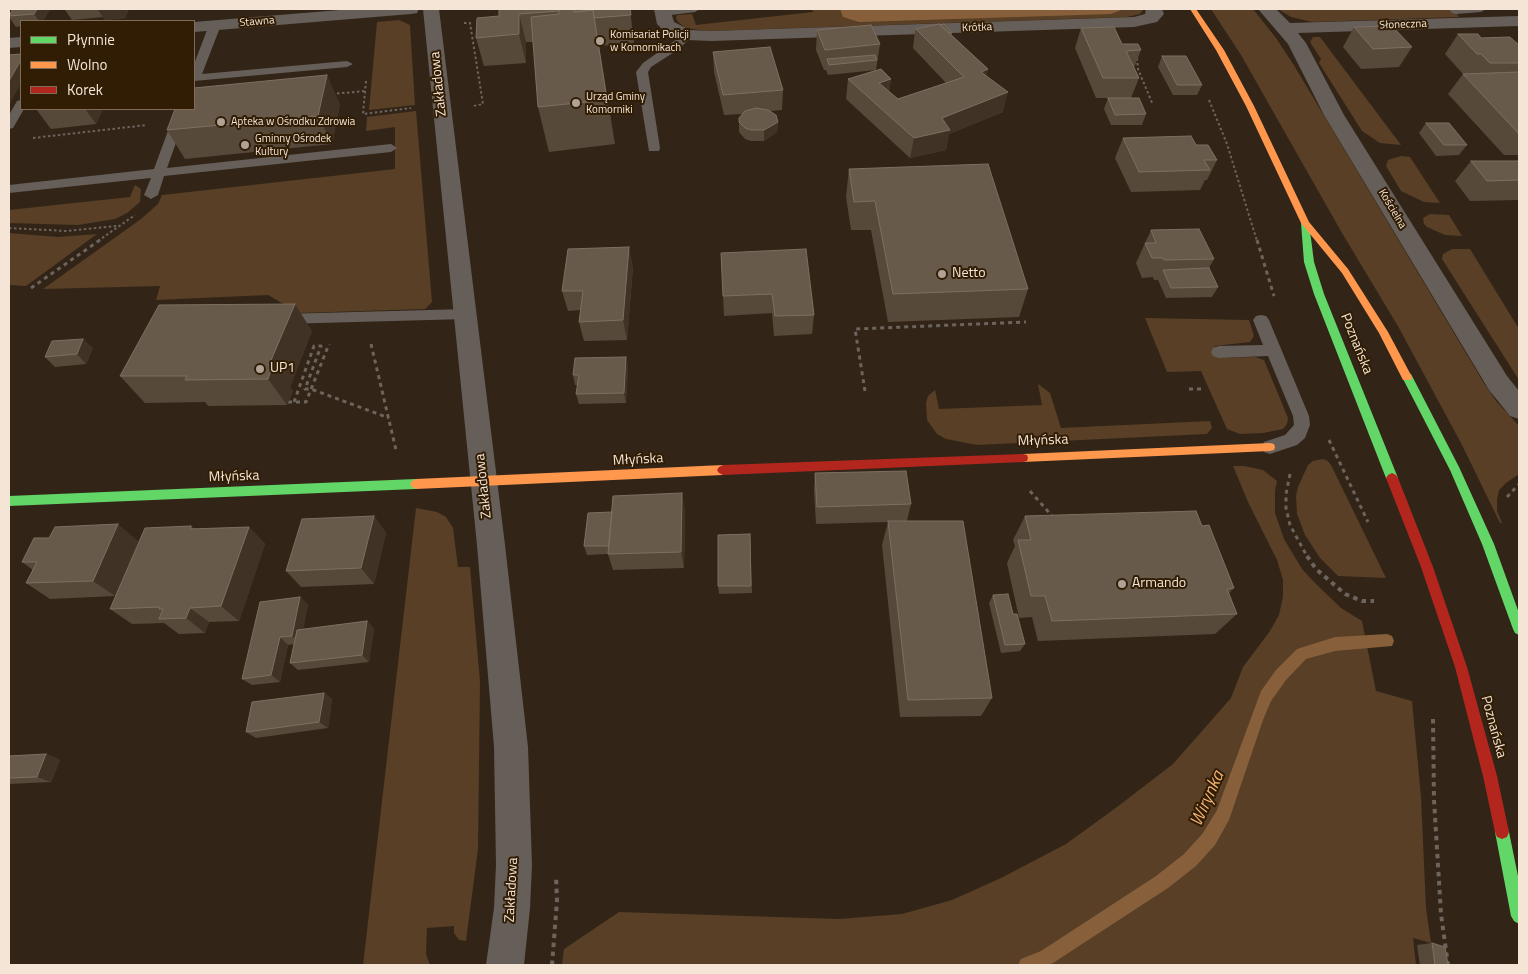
<!DOCTYPE html>
<html>
<head>
<meta charset="utf-8">
<style>
  body { margin:0 }
  #map { position:relative; width:1528px; height:974px; overflow:hidden; background:#322518; font-family:"Titillium Web",sans-serif }
  canvas { display:block }
  .frame { position:absolute; inset:0; border:10px solid #f4e5d7; pointer-events:none }
  .legend { position:absolute; left:20px; top:20px; width:175px; height:90px; box-sizing:border-box; background:#311c04; border:1px solid #7f6c58; margin:0; padding:6px 9px; list-style:none; font-size:15px; color:#f4e5d7 }
  .legend li { display:flex; align-items:center; gap:10px; height:25px }
  .legend b { width:25px; border:1px solid #7f6c58 }
</style>
</head>
<body>
<div id="map">
<canvas width="1528" height="974"></canvas>
<div class="frame"></div>
<ul class="legend">
<li><b style="height:6px;background:#63d668"></b>Płynnie</li>
<li><b style="height:6px;background:#ff974d"></b>Wolno</li>
<li><b style="height:6px;background:#b3261e"></b>Korek</li>
</ul>
</div>
<script>
const ctx = document.querySelector('canvas').getContext('2d');
ctx.lineJoin = 'round';
function paint(path, color) { ctx.fillStyle = color; ctx.fill(path, 'evenodd'); }
const poly = rows => new Path2D(rows.map(r => 'M' + r).join(''));
function trace(path, color, width, dash) { ctx.strokeStyle = color; ctx.lineWidth = width; ctx.lineCap = dash ? 'butt' : 'round'; ctx.setLineDash(dash || []); ctx.stroke(path); }
function drawText(font, color, halo, rows, align = 'center') {
  ctx.font = font + ' "Titillium Web",sans-serif'; ctx.lineWidth = 4; ctx.setLineDash([]); ctx.textBaseline = 'middle'; ctx.strokeStyle = halo; ctx.fillStyle = color; for (const [text, x, y, turn = 0] of rows) {
    ctx.save(); ctx.translate(x, y); ctx.rotate((+turn || 0) * Math.PI / 180); ctx.textAlign = isNaN(turn) ? turn : align; if (halo) ctx.strokeText(text, 0, 0); ctx.fillText(text, 0, 0); ctx.restore();
  }
}
const green = poly([
  [812,9,1144,9,1140,14,1127,17,707,31,686,28,678,22,676,18,677,15,692,14,696,25,813,12],
  [1211,9,1253,9,1276,38,1295,67,1482,380,1496,401,1519,426,1519,474,1506,483,1499,490,1497,500,1497,511,1502,523,1500,523,1462,445,1399,328,1342,233,1241,55],
  [1278,9,1454,9,1459,17,1312,22,1291,17],
  [399,20,410,25,415,105,369,110,377,22],
  [1313,37,1320,37,1401,145,1380,143,1362,131,1319,63,1321,59,1310,42],
  [416,111,432,302,425,309,299,313,268,295,156,300,160,286,43,289,141,219,158,204,162,195,395,169,395,127,366,131,367,117],
  [1401,156,1410,157,1440,203,1424,202,1401,191,1386,166,1388,160],
  [135,185,141,189,140,202,127,213,115,219,78,225,9,223,9,210,130,197],
  [1430,214,1449,215,1462,236,1445,235,1427,227,1424,224,1423,218],
  [9,233,58,237,97,234,26,286,9,285],
  [1452,249,1470,249,1519,329,1519,380,1442,259,1443,254],
  [1145,318,1249,320,1254,336,1250,342,1215,346,1220,358,1255,357,1264,360,1288,418,1287,424,1283,429,1263,433,1240,434,1227,429,1201,371,1167,372],
  [1038,384,1050,393,1061,428,1210,421,1212,428,1207,434,977,445,946,439,937,434,927,420,926,403,928,396,935,390,939,409,1042,405],
  [1323,459,1328,461,1332,467,1386,578,1338,576,1320,558,1305,535,1297,514,1296,496,1298,487,1308,465,1313,461],
  [1233,466,1244,466,1263,470,1277,481,1275,491,1275,513,1284,539,1302,569,1314,582,1341,608,1362,621,1376,691,1412,701,1421,797,1426,908,1431,943,1413,938,1416,965,562,965,564,949,619,912,839,919,902,914,952,900,1001,878,1066,844,1117,807,1173,764,1231,698,1243,667,1270,631,1279,615,1283,597,1283,580,1277,560,1248,502],
  [416,508,437,512,446,517,453,528,458,567,470,567,480,681,478,849,466,941,459,940,454,933,454,926,427,928,426,954,430,965,363,965]
]);
const water = poly([
  [840,9,1124,9,1111,14,859,22,843,17]
]);
const stream = poly([
  [1387,634,1392,636,1394,641,1392,646,1335,651,1306,659,1286,680,1271,701,1263,720,1229,820,1215,845,1196,866,1168,888,1053,963,1048,965,1018,965,1021,959,1041,951,1156,876,1184,854,1203,833,1217,810,1261,691,1276,670,1297,649,1335,637,1387,634]
]);
const pathFar2 = poly([
  [464,23,470,23,483,104,473,106],
  [1137,58,1138,69,1153,105],
  [366,81,363,114,411,108],
  [332,94,365,91],
  [1209,100,1227,144,1257,241],
  [33,138,147,125],
  [9,228,66,231,117,226],
  [98,241,135,215]
]);
const pathFar1 = poly([
  [1257,240,1274,296],
  [31,288,100,240],
  [371,344,396,450],
  [1189,389,1202,389],
  [865,391,855,329,1026,322],
  [288,402,306,402,329,344],
  [294,402,314,346,321,346,305,389,311,389,389,418],
  [1329,440,1368,522],
  [1290,474,1286,494,1286,508,1290,525,1308,558],
  [1030,491,1054,518],
  [1507,497,1519,484]
]);
const path = poly([
  [1307,556,1316,569,1345,594,1362,601,1374,601],
  [1433,719,1434,800,1441,914,1448,965],
  [552,965,557,901,556,876]
]);
const lane = poly([
  [671,9,700,9,695,12,663,16,658,13,659,11,671,9],
  [1449,9,1486,9,1481,12,1456,14,1452,13,1449,9],
  [215,22,221,25,202,74,347,61,353,64,347,67,194,81,194,64,209,25,215,22],
  [687,32,691,33,693,35,679,49,651,67,648,72,660,148,659,151,649,151,636,72,643,63,687,32],
  [21,100,21,109,24,109,13,128,9,129,9,115,17,101,21,100],
  [176,109,188,109,167,168,391,144,397,148,391,152,164,176,158,195,151,199,144,195,151,178,9,193,9,185,154,169,176,109],
  [466,309,471,310,474,314,471,318,466,319,282,324,277,323,274,319,277,315,282,314,466,309],
  [1261,315,1266,316,1269,320,1309,416,1310,425,1305,438,1297,445,1270,454,1264,452,1262,447,1264,442,1285,435,1294,425,1293,416,1268,356,1219,358,1213,356,1211,352,1213,348,1219,346,1263,345,1253,320,1256,316,1261,315]
]);
const street = poly([
  [352,9,419,9,417,13,411,14,194,32,194,22,352,9],
  [423,9,439,9,505,545,528,747,532,865,530,908,524,965,486,965,494,908,496,865,494,747,477,545,423,9],
  [654,9,670,9,674,22,690,30,711,31,1134,17,1145,14,1146,9,1162,9,1164,14,1157,22,1134,27,711,41,687,40,666,33,657,24,654,9],
  [1258,9,1276,9,1290,23,1519,16,1519,26,1298,33,1306,43,1344,115,1507,376,1519,391,1519,419,1510,416,1489,390,1324,115,1288,44,1258,9],
  [21,37,21,47,9,48,9,38,21,37]
]);
const fast = poly([
  [1305,220,1309,223,1314,262,1324,294,1398,478,1396,481,1392,483,1388,481,1386,478,1314,294,1304,262,1301,223,1305,220],
  [1407,373,1411,374,1459,467,1494,544,1519,613,1519,635,1515,633,1513,629,1482,544,1450,470,1402,377,1407,373],
  [416,479,420,481,422,484,420,487,416,489,9,506,9,496,416,479],
  [1502,825,1507,827,1509,832,1519,881,1519,924,1514,921,1511,916,1495,832,1497,827,1502,825]
]);
const slow = poly([
  [1190,9,1196,9,1224,50,1254,106,1309,222,1348,269,1388,332,1412,377,1411,380,1403,380,1379,333,1342,273,1301,223,1246,106,1216,50,1190,9],
  [1270,443,1274,444,1275,447,1274,450,1270,451,1023,462,1019,461,1018,458,1019,455,1023,454,1270,443],
  [723,465,727,467,729,470,727,473,723,475,416,489,412,487,410,484,412,481,416,479,723,465]
]);
const jam = poly([
  [1023,454,1027,455,1028,458,1027,461,1023,462,723,475,719,473,717,470,719,467,723,465,1023,454],
  [1392,473,1396,475,1398,478,1433,567,1467,667,1497,776,1509,832,1507,837,1502,839,1497,837,1495,832,1483,776,1455,667,1421,567,1386,478,1388,475,1392,473]
]);
const wall = poly([
  [13,9,50,9,43,21,21,21,21,26,16,27,9,17],
  [65,9,129,9,125,18,105,20,103,17,72,20,65,10],
  [499,9,630,9,634,43,599,46,615,144,549,152,538,107,533,42,526,42,526,63,484,66,476,38,499,16],
  [1354,27,1412,47,1399,67,1361,69,1343,47],
  [1081,28,1122,44,1141,50,1134,68,1139,78,1131,98,1096,98,1075,48],
  [916,29,952,33,952,35,988,69,986,76,1003,112,949,134,946,150,910,158,846,99,848,79,876,70,828,75,826,70,824,70,816,50,817,30,880,44,876,70,891,79,889,92,898,99,946,83,913,48,915,30,916,30],
  [1458,34,1519,45,1519,155,1504,155,1448,94,1463,74,1445,54],
  [713,52,783,90,782,110,770,111,778,122,777,132,764,141,751,141,745,139,739,132,739,118,743,114,724,115,714,72],
  [1162,56,1202,85,1197,95,1173,95,1158,67],
  [1108,98,1146,114,1142,125,1111,125,1104,109],
  [340,104,332,144,185,159,167,130],
  [36,109,103,109,96,124,51,129],
  [1426,123,1467,145,1459,155,1436,156,1419,133],
  [1123,138,1217,160,1207,180,1205,180,1200,190,1131,192,1115,158],
  [1471,161,1519,161,1519,200,1470,201,1455,181],
  [849,169,1028,289,1019,317,888,322,871,230,851,230,846,197],
  [1151,230,1214,259,1209,268,1218,287,1212,297,1166,298,1158,280,1154,280,1153,277,1142,278,1136,263],
  [721,253,814,315,812,334,774,336,772,313,724,316],
  [633,267,627,340,584,341,579,322,581,310,568,311,562,291],
  [312,331,290,387,293,391,287,405,208,406,205,402,145,403,120,376],
  [93,348,86,364,55,367,45,357],
  [626,357,628,367,626,403,579,404,576,394,578,385,575,385,573,375],
  [815,473,911,504,907,521,992,698,981,716,900,717,882,545,888,522,816,524,814,491],
  [685,510,684,568,613,570,608,554,587,555,584,546],
  [374,516,386,533,374,584,301,587,286,571],
  [1025,516,1202,526,1234,588,1229,593,1237,614,1215,634,1038,641,1032,617,1019,618,1007,563,1015,546,1013,540],
  [191,526,194,529,249,527,265,544,239,621,209,622,205,633,179,634,164,623,132,624,110,609],
  [750,534,752,593,719,594,718,586],
  [138,541,115,596,50,599,26,583,33,570,22,562],
  [993,595,1013,614,1025,644,1020,651,1001,653,989,603],
  [308,604,303,629,367,621,374,629,369,662,298,670,290,663,294,644,288,645,280,682,252,685,242,679],
  [324,693,332,699,328,728,256,738,246,732],
  [46,754,60,760,51,782,9,784,9,756],
  [1432,943,1448,965,1420,965,1417,945]
]);
const shadedWall = poly([
  [37,9,50,9,43,21,39,21,34,14],
  [107,9,129,9,125,18,105,20,98,10],
  [519,14,526,42,526,63,519,34],
  [21,60,21,84,9,105,9,81],
  [988,69,983,89,981,72],
  [327,75,340,104,332,144,318,116],
  [891,79,888,100,879,83],
  [1008,92,1003,112,949,134,946,150,910,158,914,138,942,118],
  [85,109,103,109,96,124],
  [778,122,777,132,764,141,764,130],
  [629,247,633,267,627,340,623,320],
  [295,304,312,331,290,387,293,391,287,405,268,379,269,365],
  [83,339,93,348,86,364,77,354],
  [626,357,628,367,626,403,624,393],
  [682,493,685,510,684,568,681,552],
  [374,516,386,533,374,584,361,568],
  [118,524,138,541,115,596,93,581],
  [249,527,265,544,239,621,221,606],
  [300,597,308,604,301,643,292,636],
  [190,608,209,622,205,633,186,618],
  [367,621,374,629,369,662,362,655],
  [280,637,288,645,280,682,271,675],
  [324,693,332,699,328,728,319,722],
  [46,754,60,760,51,782,37,777]
]);
const building = poly([
  [13,9,37,9,34,14,9,16,13,9],
  [499,9,559,9,559,11,519,14,519,34,476,38,477,18,499,16,499,9],
  [559,9,574,9,574,12,593,10,607,100,538,107,531,17,559,14,559,9],
  [574,9,630,9,631,15,594,18,593,10,575,12,574,9],
  [939,24,988,69,981,72,1008,92,942,118,950,130,914,138,848,79,881,69,891,79,879,83,898,99,964,77,916,29,939,24],
  [944,24,952,33,949,33,940,25,944,24],
  [871,25,880,44,825,50,817,30,871,25],
  [1392,26,1412,47,1373,49,1354,27,1392,26],
  [1114,27,1122,44,1138,44,1141,50,1126,51,1139,78,1103,78,1081,28,1114,27],
  [1458,34,1478,34,1481,38,1510,37,1519,45,1519,63,1490,63,1481,54,1477,54,1458,34],
  [770,47,783,90,723,95,713,52,770,47],
  [21,54,21,60,9,81,9,55,21,54],
  [875,55,877,60,829,65,827,59,875,55],
  [1162,56,1186,56,1202,85,1177,85,1162,56],
  [1519,72,1519,134,1463,74,1519,72],
  [327,75,318,116,167,130,175,109,194,109,194,88,327,75],
  [1108,98,1139,98,1146,114,1115,115,1108,98],
  [756,108,768,110,776,115,778,122,764,130,751,130,745,128,739,122,739,118,745,111,756,108],
  [1426,123,1449,123,1467,145,1444,145,1426,123],
  [1191,136,1196,145,1208,145,1217,160,1204,160,1210,170,1139,172,1123,138,1191,136],
  [1471,161,1519,161,1519,180,1487,181,1471,161],
  [988,164,1028,289,893,294,875,201,854,202,849,169,988,164],
  [1199,229,1214,259,1164,260,1163,258,1152,258,1145,243,1156,243,1151,230,1199,229],
  [629,247,623,320,579,322,583,291,562,291,568,249,629,247],
  [806,249,814,315,775,316,772,294,723,296,721,253,806,249],
  [1209,268,1218,287,1171,288,1163,270,1209,268],
  [295,304,269,365,273,364,268,379,185,380,187,376,120,376,159,305,295,304],
  [83,339,77,354,45,357,52,341,83,339],
  [626,357,624,393,576,394,579,375,573,375,575,358,626,357],
  [906,471,911,504,817,507,815,473,906,471],
  [682,493,681,552,608,554,613,496,682,493],
  [1196,511,1202,526,1209,525,1234,588,1227,589,1237,614,1052,621,1045,596,1031,596,1018,540,1031,540,1025,516,1196,511],
  [612,512,609,546,584,546,588,513,612,512],
  [374,516,361,568,286,571,302,519,374,516],
  [888,521,963,521,992,698,908,700,888,521],
  [118,524,93,581,26,583,37,562,22,562,34,538,49,538,55,527,118,524],
  [191,526,190,529,249,527,221,606,190,608,186,618,159,619,163,609,159,609,160,607,110,609,145,528,191,526],
  [750,534,751,586,718,586,718,535,750,534],
  [1008,594,1013,614,1017,614,1025,644,1005,645,993,595,1008,594],
  [300,597,292,636,280,637,271,675,242,679,260,602,300,597],
  [367,621,362,655,290,663,297,630,367,621],
  [324,693,319,722,246,732,252,702,324,693],
  [46,754,37,777,9,778,9,756,46,754],
  [1432,943,1445,947,1448,965,1435,965,1432,943]
]);
const markers = [
  [600,41,5,"#b0a294"],
  [576,103,5,"#b0a294"],
  [221,122,5,"#b0a294"],
  [245,145,5,"#b0a294"],
  [942,274,5,"#b0a294"],
  [260,369,5,"#b0a294"],
  [1122,584,5,"#b0a294"]
];
const farStreetnames = [
  ["Stawna",257,22,-5],
  ["Słoneczna",1403,25,-2],
  ["Krótka",977,28,-2],
  ["Kościelna",1392,209,59]
];
const farPoinames = [
  ["Komisariat Policji",610,35],
  ["w Komornikach",610,48],
  ["Urząd Gminy",586,97],
  ["Komorniki",586,110],
  ["Apteka w Ośrodku Zdrowia",231,122],
  ["Gminny Ośrodek",255,139],
  ["Kultury",255,152]
];
const streetNames = [
  ["Zakładowa",439,84,-96],
  ["Poznańska",1356,344,68],
  ["Młyńska",1043,441,-2],
  ["Młyńska",638,460,-3],
  ["Młyńska",234,477,-2],
  ["Zakładowa",484,486,-96],
  ["Poznańska",1493,727,75],
  ["Zakładowa",512,890,-87]
];
const poiNames = [
  ["Netto",952,274],
  ["UP1",270,369],
  ["Armando",1132,584]
];
const nearWaternames = [
  ["Wirynka",1208,799,-66]
];
paint(green, '#583f26');
paint(water, '#87603b');
paint(stream, '#87603b');
trace(pathFar2, '#6c645d', 2, [2.5, 2.5]);
trace(pathFar1, '#6c645d', 3, [4, 4]);
trace(path, '#6c645d', 4, [4.5, 4.5]);
paint(lane, '#665f59');
paint(street, '#665f59');
paint(fast, '#63d668');
paint(slow, '#ff974d');
paint(jam, '#b3261e');
paint(wall, '#56493a');
paint(shadedWall, '#403325');
paint(building, '#675a4b');
trace(building, '#7d6f61', 1);
for (const [x, y, r, color] of markers) { const dot = new Path2D(); dot.arc(x, y, r, 0, 2 * Math.PI); ctx.fillStyle = color; ctx.fill(dot); trace(dot, '#311c04', 2); }
drawText('11px', '#f4e5d7', '#311c04', farStreetnames);
drawText('11px', '#f4e5d7', '#311c04', farPoinames, 'left');
drawText('14px', '#f4e5d7', '#311c04', streetNames);
drawText('14px', '#f4e5d7', '#311c04', poiNames, 'left');
drawText('italic 18px', '#f2b375', '#311c04', nearWaternames);
</script>
</body>
</html>
